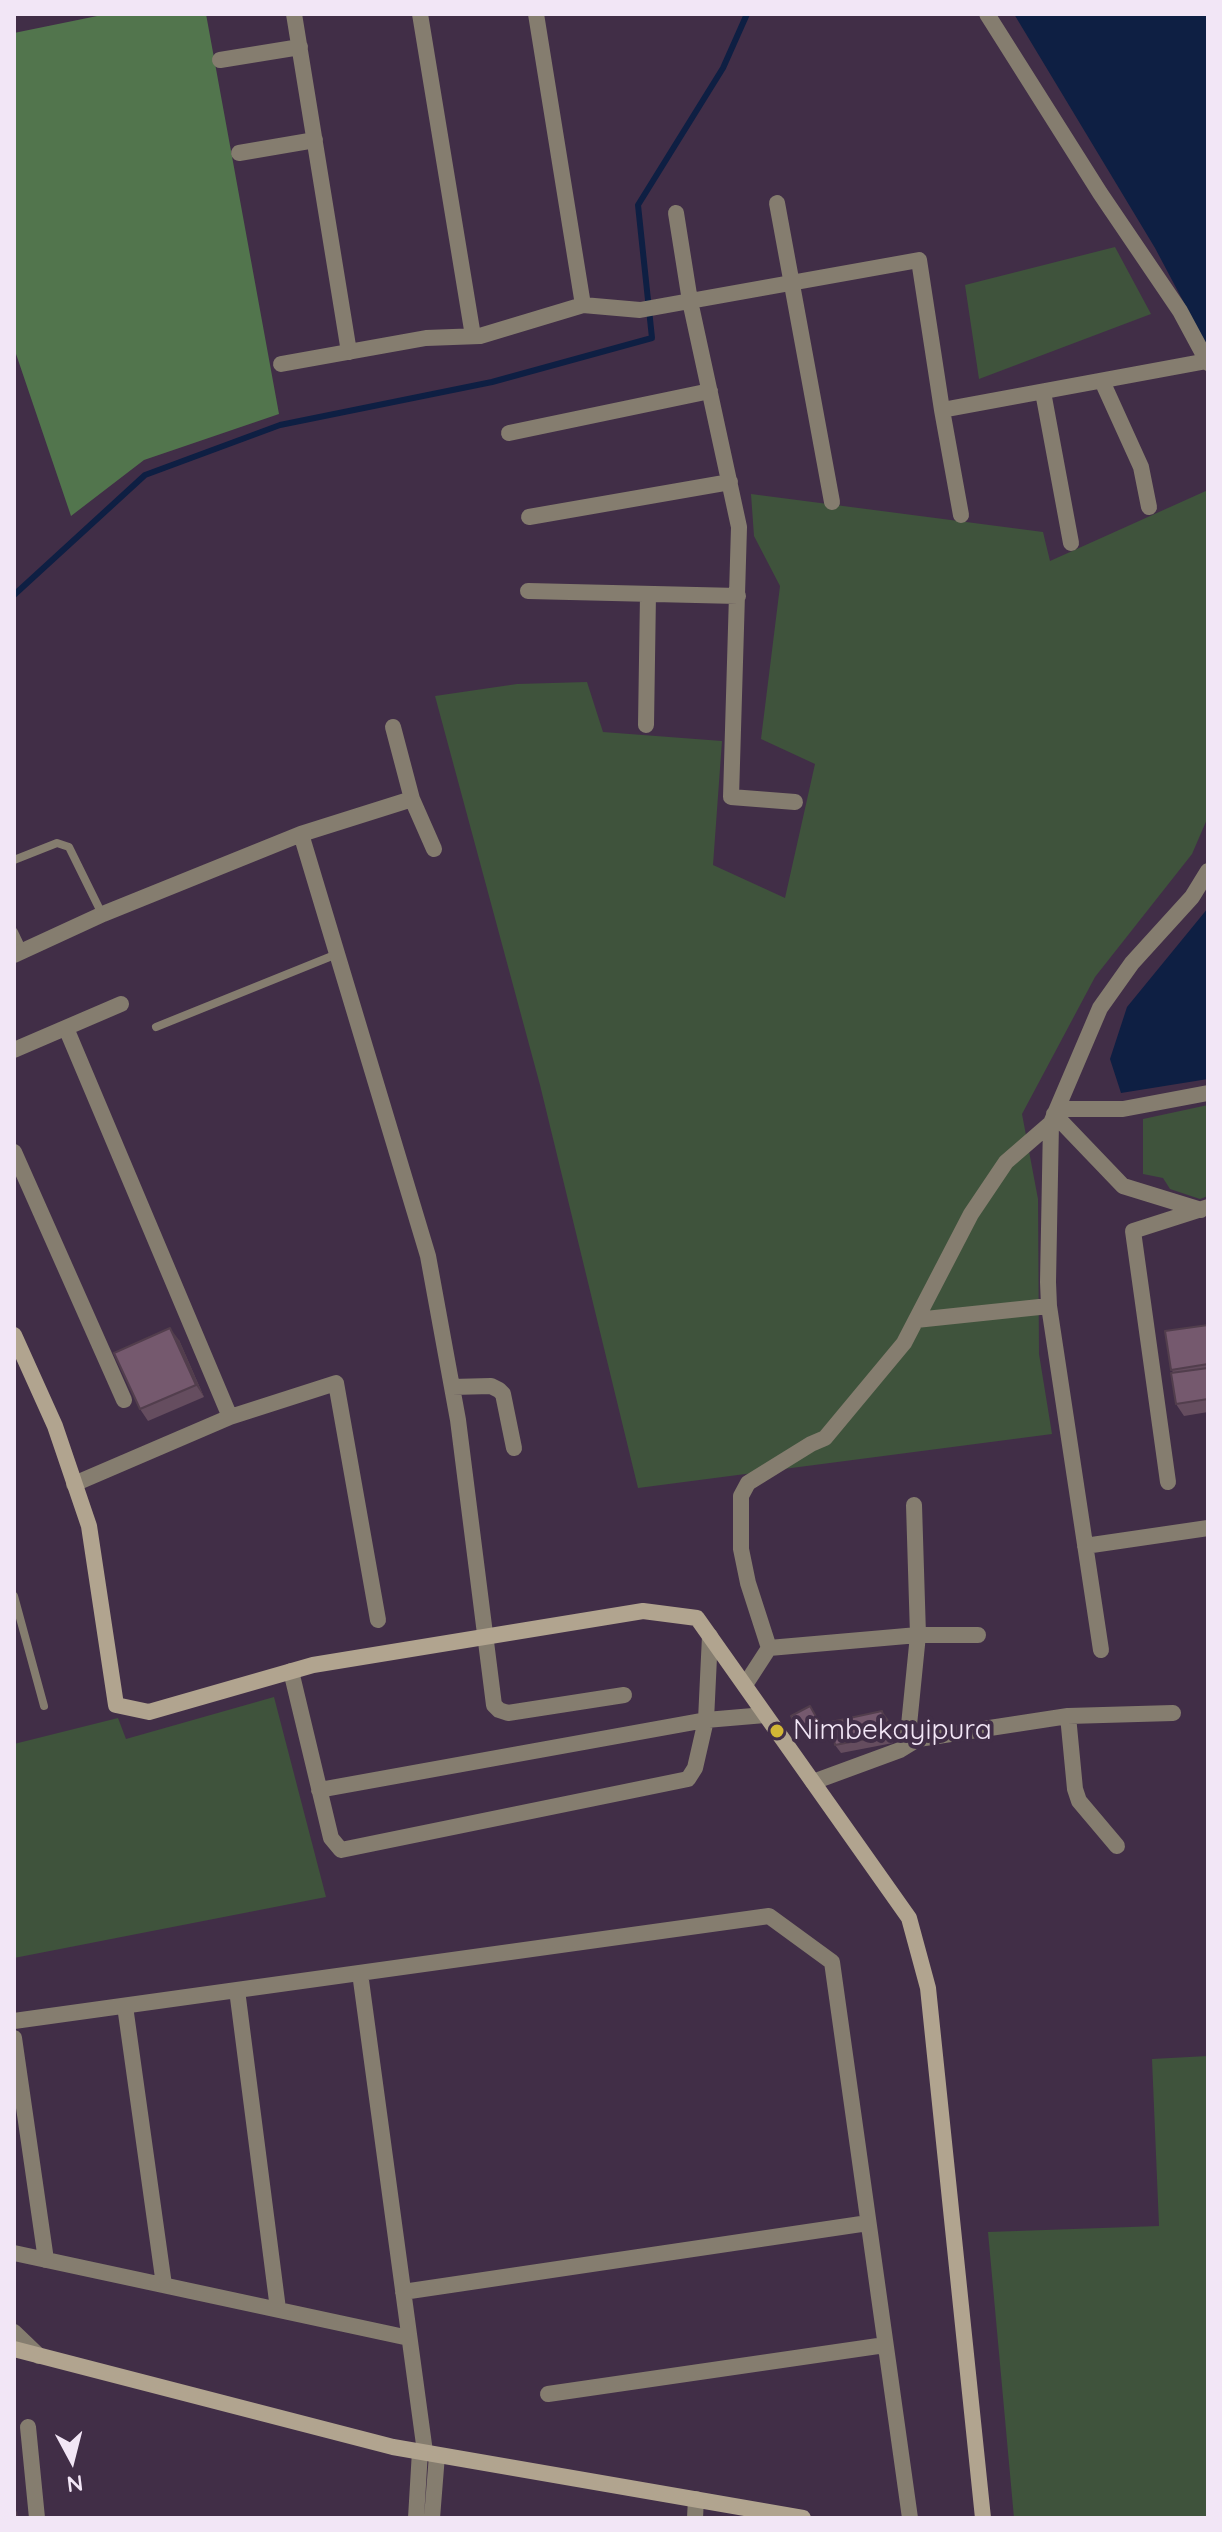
<!DOCTYPE html>
<html>
<head>
<meta charset="utf-8">
<style>
  body { margin:0 }
  #map { position:relative; width:1222px; height:2532px; overflow:hidden; background:#412e47; font-family:Quicksand,sans-serif }
  canvas { display:block }
  .frame { position:absolute; inset:0; border:16px solid #f2e6f6; pointer-events:none }
  .north { position:absolute; left:32px; top:2420px; width:80px; height:80px; -webkit-text-stroke:6px #412e47; paint-order:stroke; rotate:173deg; font-size:22px; font-weight:700; line-height:32px; text-align:center; color:#f2e6f6 }
  .north::after { content:''; display:block; margin:auto; width:28px; height:36px; background:#f2e6f6; clip-path:polygon(50% 0,100% 100%,50% 72%,0 100%) }
</style>
</head>
<body>
<div id="map">
<canvas width="1222" height="2532"></canvas>
<div class="frame"></div>
<div class="north">N</div>
</div>
<script>
const ctx = document.querySelector('canvas').getContext('2d');
ctx.lineJoin = 'round';
function paint(path, color) { ctx.fillStyle = color; ctx.fill(path, 'evenodd'); }
const poly = rows => new Path2D(rows.map(r => 'M' + r).join(''));
function trace(path, color, width, dash) { ctx.strokeStyle = color; ctx.lineWidth = width; ctx.lineCap = dash ? 'butt' : 'round'; ctx.setLineDash(dash || []); ctx.stroke(path); }
function drawText(font, color, halo, rows, align = 'center') {
  ctx.font = font + ' Quicksand,sans-serif'; ctx.lineWidth = 8; ctx.setLineDash([]); ctx.textBaseline = 'middle'; ctx.strokeStyle = halo; ctx.fillStyle = color; for (const [text, x, y, turn = 0] of rows) {
    ctx.save(); ctx.translate(x, y); ctx.rotate((+turn || 0) * Math.PI / 180); ctx.textAlign = isNaN(turn) ? turn : align; if (halo) ctx.strokeText(text, 0, 0); ctx.fillText(text, 0, 0); ctx.restore();
  }
}
const green = poly([
  [1115,247,1151,314,979,379,965,285],
  [1208,490,1208,817,1192,854,1095,977,1022,1114,1038,1199,1039,1354,1052,1434,638,1488,540,1085,435,696,517,684,587,682,603,732,722,741,713,865,785,898,815,764,761,739,780,586,754,536,751,494,1043,532,1050,561],
  [1208,1105,1208,1196,1200,1199,1170,1189,1163,1178,1143,1174,1143,1119],
  [274,1697,326,1897,14,1958,14,1744,118,1718,126,1739],
  [1208,2056,1208,2518,1014,2518,988,2232,1159,2226,1152,2059]
]);
const forest = poly([
  [107,14,206,14,279,414,144,460,71,516,14,348,14,33]
]);
const water = poly([
  [1014,14,1208,14,1208,348,1155,248],
  [1208,908,1208,1079,1121,1093,1110,1059,1127,1007]
]);
const stream = poly([
  [14,595,145,475,280,425,492,382,652,338,638,205,723,68,747,14]
]);
const lane = poly([
  [14,860,57,843,69,847,102,914],
  [14,932,23,951],
  [156,1027,337,954],
  [14,1596,44,1706]
]);
const street = poly([
  [294,14,349,352],
  [420,14,473,336],
  [536,14,583,305],
  [987,14,1100,193,1180,311,1208,363],
  [220,60,300,47],
  [239,153,315,140],
  [777,203,832,502],
  [281,364,426,338,480,336,583,305,640,310,690,301,676,213],
  [1102,381,1141,467,1149,507],
  [1043,392,1071,543],
  [942,410,961,515],
  [509,433,710,391],
  [529,517,730,482],
  [528,591,738,596],
  [646,725,648,594],
  [393,727,412,799,434,849],
  [795,802,731,797,739,527,690,301,919,260,942,410,1207,361],
  [301,834,428,1256,458,1420,494,1705,499,1710,508,1713,624,1695],
  [14,955,103,914,301,834,412,799],
  [66,1028,230,1417,336,1383,378,1620],
  [14,1050,121,1004],
  [1057,1109,1123,1109,1208,1093],
  [1054,1114,1123,1186,1201,1210],
  [1051,1123,1048,1282,1049,1306,1101,1650],
  [14,1152,124,1400],
  [916,1320,1049,1306],
  [452,1387,491,1386,499,1390,503,1394,514,1448],
  [1168,1482,1133,1231,1208,1207],
  [74,1484,230,1417],
  [1085,1546,1208,1528],
  [769,1648,918,1635,978,1635],
  [291,1671,331,1838,341,1850,688,1779,695,1768,706,1720,710,1636],
  [745,1685,769,1648,748,1583,741,1549,741,1496,748,1483,811,1444,825,1438,904,1343,971,1214,1006,1162,1051,1123,1100,1008,1132,963,1192,897,1208,871],
  [1068,1716,1075,1789,1079,1801,1117,1846],
  [907,1745,918,1635,914,1505],
  [813,1782,900,1750,918,1739,1068,1716,1173,1713],
  [319,1790,706,1720,765,1715],
  [360,1973,425,2452],
  [237,1990,278,2309],
  [125,2006,164,2285],
  [14,2021,769,1916,832,1962,910,2518],
  [14,2038,46,2260],
  [14,2253,409,2338],
  [403,2292,868,2223],
  [14,2332,39,2356],
  [548,2394,885,2345],
  [28,2427,37,2518],
  [416,2518,420,2451],
  [432,2518,437,2455],
  [695,2518,696,2499]
]);
const secondary = poly([
  [14,1335,55,1426,89,1526,116,1705,149,1712,313,1665,643,1611,697,1618,909,1918,928,1988,983,2518],
  [14,2349,393,2447,803,2518]
]);
const wall = poly([
  [1208,1325,1208,1412,1184,1416,1176,1404,1173,1372,1171,1370],
  [179,1340,204,1397,148,1421,140,1409],
  [810,1706,821,1726,803,1736,800,1732],
  [888,1719,893,1743,841,1753,835,1745]
]);
const shadedWall = poly([
  [170,1328,179,1340,204,1397,196,1385],
  [882,1711,888,1719,893,1743,887,1735],
  [14,2488,16,2510,14,2506],
  [14,2508,17,2512,18,2518,14,2518]
]);
const building = poly([
  [1208,1325,1208,1364,1171,1370,1165,1331,1208,1325],
  [170,1328,196,1385,140,1409,114,1353,170,1328],
  [1208,1368,1208,1399,1176,1404,1171,1373,1208,1368],
  [810,1706,819,1722,800,1732,791,1716,810,1706],
  [882,1711,887,1735,835,1745,831,1722,882,1711]
]);
const markers = [
  [777,1731,8,"#d2b635"]
];
const poiNames = [
  ["Nimbekayipura",793,1731]
];
paint(green, '#3f533c');
paint(forest, '#52754d');
paint(water, '#0e1f43');
trace(stream, '#0e1f43', 6);
trace(lane, '#857d6f', 8);
trace(street, '#857d6f', 16);
trace(secondary, '#b1a48f', 16);
paint(wall, '#654d5f');
paint(shadedWall, '#523e4d');
paint(building, '#75596e');
trace(building, '#523e4d', 2);
for (const [x, y, r, color] of markers) { const dot = new Path2D(); dot.arc(x, y, r, 0, 2 * Math.PI); ctx.fillStyle = color; ctx.fill(dot); trace(dot, '#412e47', 3); }
drawText('28px', '#f2e6f6', '#412e47', poiNames, 'left');
</script>
</body>
</html>
